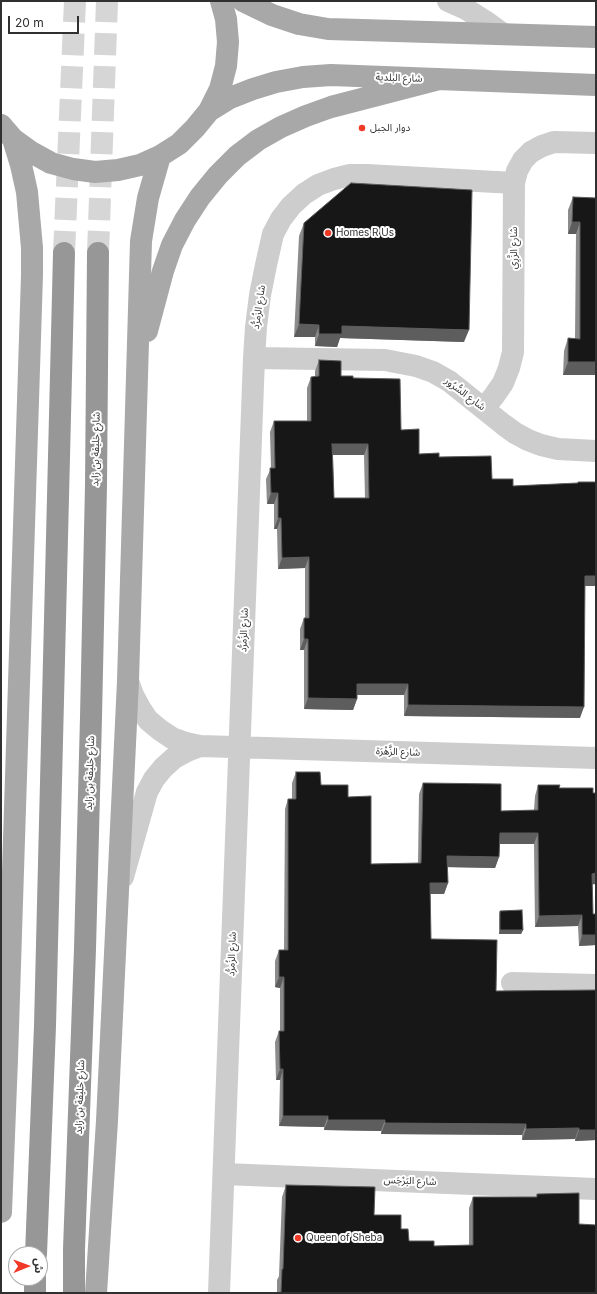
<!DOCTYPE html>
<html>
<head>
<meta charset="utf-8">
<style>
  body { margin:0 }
  #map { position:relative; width:597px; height:1294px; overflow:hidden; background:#fff; font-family:Inter,"Noto Sans Arabic",sans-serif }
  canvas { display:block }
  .frame { position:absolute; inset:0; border:2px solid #303030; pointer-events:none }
  .north { position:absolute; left:8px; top:1246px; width:40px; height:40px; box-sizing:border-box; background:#fff; border:1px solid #acacac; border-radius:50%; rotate:89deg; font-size:11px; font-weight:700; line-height:16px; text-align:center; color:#303030 }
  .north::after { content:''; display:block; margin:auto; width:14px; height:18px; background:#f13927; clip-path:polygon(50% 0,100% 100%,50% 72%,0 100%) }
  .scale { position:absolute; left:8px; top:16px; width:71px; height:18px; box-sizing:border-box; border:2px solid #303030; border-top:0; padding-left:5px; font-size:12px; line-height:14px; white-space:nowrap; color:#303030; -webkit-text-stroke:3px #fff; paint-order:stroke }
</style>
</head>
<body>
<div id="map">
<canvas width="597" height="1294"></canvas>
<div class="frame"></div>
<div class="north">ش</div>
<div class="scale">20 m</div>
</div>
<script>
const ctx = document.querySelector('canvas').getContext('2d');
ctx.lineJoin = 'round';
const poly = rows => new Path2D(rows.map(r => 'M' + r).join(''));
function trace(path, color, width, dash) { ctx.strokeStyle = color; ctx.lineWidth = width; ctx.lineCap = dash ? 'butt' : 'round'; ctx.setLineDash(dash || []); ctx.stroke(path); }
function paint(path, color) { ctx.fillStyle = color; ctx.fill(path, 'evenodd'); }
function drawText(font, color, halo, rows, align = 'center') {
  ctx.font = font + ' Inter,"Noto Sans Arabic",sans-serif'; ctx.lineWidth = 4; ctx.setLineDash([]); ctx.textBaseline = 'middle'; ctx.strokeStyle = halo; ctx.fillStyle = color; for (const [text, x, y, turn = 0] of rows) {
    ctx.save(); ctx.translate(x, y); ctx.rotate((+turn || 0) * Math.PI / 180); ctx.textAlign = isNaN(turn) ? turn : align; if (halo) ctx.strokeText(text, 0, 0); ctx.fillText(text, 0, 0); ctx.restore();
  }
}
const highwayTunnel = poly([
  [64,253,75,1],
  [98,253,107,1]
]);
const minor = poly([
  [448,1,466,9,485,21,503,34],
  [254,358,385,360,416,366,433,372,449,381,504,425,515,433,528,440,541,445,558,449,596,451],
  [484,408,494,396,503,383,509,368,513,352,514,183,517,171,523,160,531,152,542,146,554,142,596,143],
  [128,681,133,695,140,708,148,720,160,730,172,738,186,743,200,746,596,758],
  [123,877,147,792,154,779,163,768,174,758,187,751,200,746],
  [512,983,596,985],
  [224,1174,596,1189],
  [219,1293,254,358,256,327,260,295,266,265,273,234,281,219,291,206,304,194,318,185,334,179,350,175,367,175,514,183]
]);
const major = poly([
  [243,1,272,15,299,24,328,29,596,37],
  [209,111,230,98,253,89,276,82,303,77,331,75,596,85],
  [1,125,13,139,31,152,51,163,73,169,95,172,118,170,140,165,160,156,179,144,195,128,209,111,220,89,226,66,228,42,226,19,221,1],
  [147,331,163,271,172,245,185,220,200,197,218,175,237,156,258,140,281,127,306,116,331,107,439,79],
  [1,1212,7,1059,32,275,32,248,27,192,21,165,13,139],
  [96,1293,107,1121,128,681,141,241,148,198,160,156]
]);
const highway = poly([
  [36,1254,45,1026,64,253],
  [35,1293,35,1278],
  [74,1293,74,1249,85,949,91,717,96,485,98,253]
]);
const wall = poly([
  [573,197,596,198,596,392,595,392,596,375,563,375,564,351,568,338,575,339,576,234,568,234,568,210],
  [304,223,464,342,340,338,337,347,315,346,315,337,294,337,299,236],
  [319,360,341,376,353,378,401,430,419,454,439,457,492,479,513,486,578,483,578,482,596,482,596,586,585,586,580,718,404,716,404,695,357,695,357,699,353,710,304,709,304,650,300,650,300,629,304,618,305,618,305,568,278,569,277,529,274,529,274,504,267,504,266,479,271,468,270,432,274,421,307,421,307,388,311,377,315,377,315,371],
  [333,455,364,455,365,498,334,498],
  [296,772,321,785,348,797,371,864,418,863,419,794,423,783,501,811,534,810,535,796,538,785,593,793,596,884,592,884,593,914,596,914,596,945,579,946,578,926,535,927,534,844,500,844,499,857,495,868,447,867,448,883,444,894,430,894,431,939,496,991,596,1140,575,1141,575,1139,522,1140,522,1135,381,1134,381,1131,324,1130,324,1127,279,1126,280,1080,276,1080,275,1042,279,1031,280,1031,280,988,275,987,275,961,279,950,284,950,285,809,288,799,292,799,292,783],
  [500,911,523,930,521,934,499,934,499,914],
  [286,1185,374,1215,401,1229,409,1241,434,1246,469,1245,469,1208,473,1197,536,1197,537,1194,579,1224,596,1293,277,1293,277,1280,279,1276,282,1197]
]);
const shadedWall = poly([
  [572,222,580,222,576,234,568,234],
  [299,324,319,325,315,337,294,337],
  [342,326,469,330,464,342,340,338,337,347,315,346,319,334],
  [568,362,596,362,596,375,563,375],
  [332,444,368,444,364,455,328,455],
  [271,493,278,493,274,504,267,504],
  [278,518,281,518,277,529,274,529],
  [309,557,305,568,278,569,282,558],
  [585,576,596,576,596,586,581,586],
  [304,639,308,639,304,650,300,650],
  [357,684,408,684,404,695,353,695],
  [308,698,357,699,353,710,304,709],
  [408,705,584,707,580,718,404,716],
  [500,833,538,833,534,844,496,844],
  [447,856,499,857,495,868,443,867],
  [596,873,596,884,588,885,592,874],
  [430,883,448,883,444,894,426,894],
  [582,915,578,926,535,927,539,916],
  [500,930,523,930,521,934,499,934],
  [582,935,596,935,596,945,579,946],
  [279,977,284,977,280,988,275,987],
  [280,1069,283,1069,280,1080,276,1080],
  [283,1116,328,1116,324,1127,279,1126],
  [328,1120,385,1120,381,1131,324,1130],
  [385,1123,526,1124,522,1135,381,1134],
  [579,1128,575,1139,522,1140,526,1129],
  [579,1130,596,1130,596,1140,575,1141]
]);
const building = poly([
  [351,183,472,190,469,330,342,326,342,334,319,334,319,325,299,324,304,223,351,183],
  [573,197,596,198,596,362,568,362,568,338,580,339,580,222,572,222,573,197],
  [319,360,341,361,341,376,353,376,353,378,400,379,401,430,419,429,419,454,439,453,439,457,491,456,492,479,513,479,513,486,578,483,578,482,596,482,596,576,585,576,584,707,408,705,408,684,357,684,357,699,308,698,308,639,304,639,304,618,309,618,309,557,282,558,281,518,278,518,278,493,271,493,270,468,275,468,274,421,311,421,311,377,319,376,319,360],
  [332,444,368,444,369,498,334,498,332,444],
  [296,772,320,772,321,785,348,785,348,797,371,796,371,864,421,863,423,783,501,784,501,811,538,810,538,785,560,785,559,788,593,788,593,793,596,793,596,873,592,874,593,914,596,914,596,935,582,935,582,915,539,916,538,833,500,833,499,857,447,856,448,883,430,883,431,939,497,940,496,991,596,990,596,1130,579,1130,579,1128,526,1129,526,1124,385,1123,385,1120,328,1120,328,1116,283,1116,283,1069,280,1069,279,1031,284,1031,284,977,279,977,279,950,288,950,288,799,296,799,296,772],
  [522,910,523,930,500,930,500,911,522,910],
  [286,1185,375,1187,374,1215,401,1215,401,1229,408,1229,409,1241,434,1241,434,1246,473,1245,473,1197,537,1197,537,1194,579,1193,579,1224,596,1225,596,1293,281,1293,282,1269,283,1269,286,1185]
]);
const markers = [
  [362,128,4,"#f13927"],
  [328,233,4,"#f13927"],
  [298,1238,4,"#f13927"]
];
const streetNames = [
  ["شارع البلدية",399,78,2],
  ["شارع الزَّرِي",514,248,-90],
  ["شارع الزُمرُّد",259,307,-82],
  ["شارع السُّرُور",465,394,37],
  ["شارع خليفة بن زايد",96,449,-89],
  ["شارع الزُمرُّد",244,630,-88],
  ["شارع الزَّهْرَة",398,752,2],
  ["شارع خليفة بن زايد",90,773,-88],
  ["شارع الزُمرُّد",232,954,-88],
  ["شارع خليفة بن زايد",80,1097,-88],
  ["شارع البَرْجَس",410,1181,2]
];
const poiNames = [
  ["دوار الجبل",370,128],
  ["Homes R Us",336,233],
  ["Queen of Sheba",306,1238]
];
trace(highwayTunnel, '#d6d6d6', 22, [22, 11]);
trace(minor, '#cdcdcd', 22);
trace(major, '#a8a8a8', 22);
trace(highway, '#979797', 22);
paint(wall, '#8b8b8b');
paint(shadedWall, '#5d5d5d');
paint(building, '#171717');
trace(building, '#5d5d5d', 1);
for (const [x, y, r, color] of markers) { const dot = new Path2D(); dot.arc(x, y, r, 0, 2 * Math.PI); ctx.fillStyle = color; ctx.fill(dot); trace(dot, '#fff', 1.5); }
drawText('10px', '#303030', '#fff', streetNames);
drawText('10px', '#303030', '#fff', poiNames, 'left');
</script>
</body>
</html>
